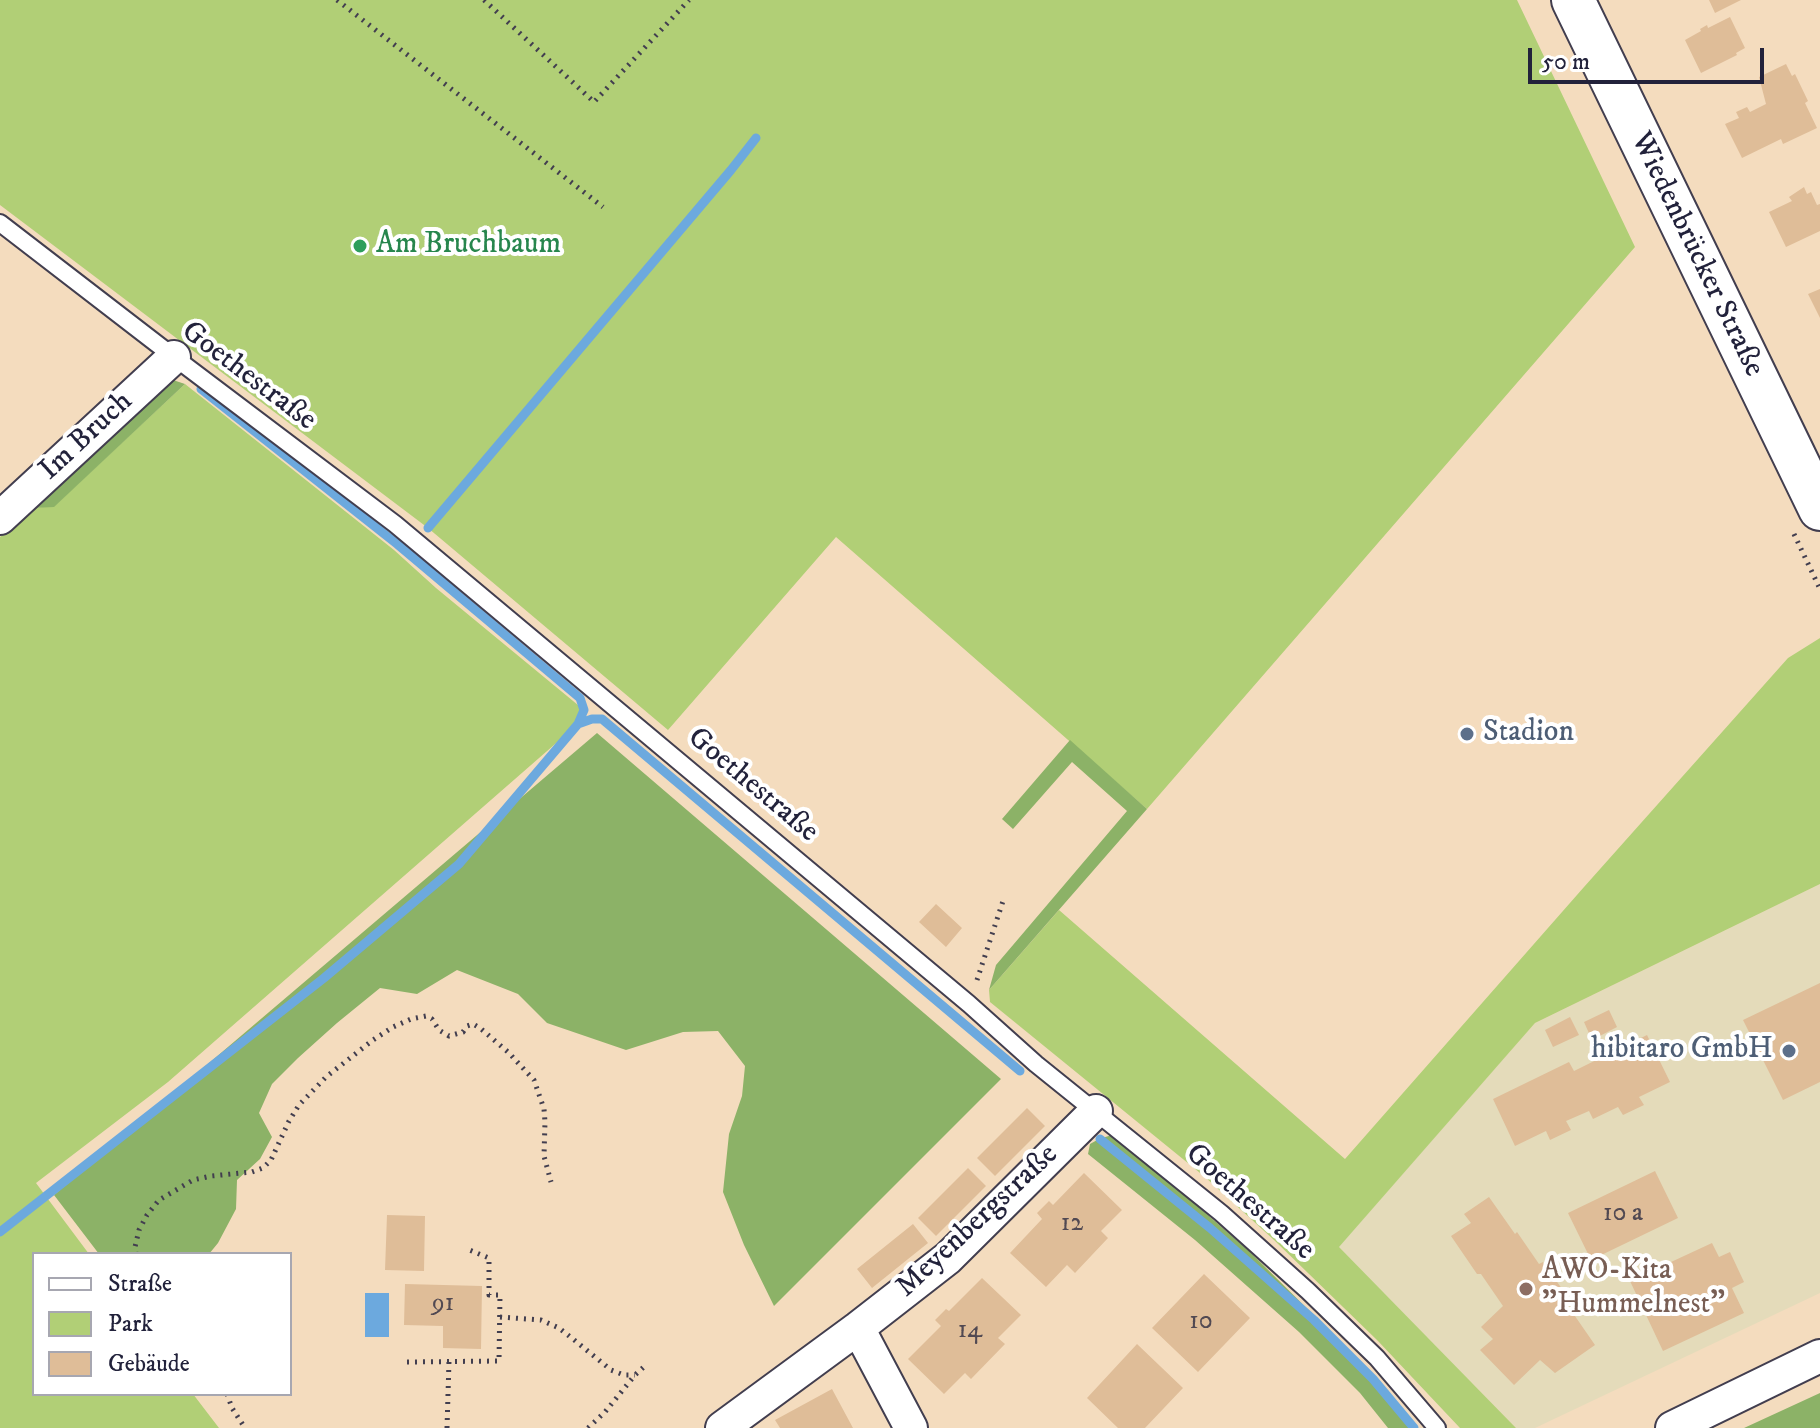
<!DOCTYPE html>
<html>
<head>
<meta charset="utf-8">
<style>
  body { margin:0 }
  #map { position:relative; width:1820px; height:1428px; overflow:hidden; background:#f4dcbe; font-family:"IM FELL DW Pica",serif }
  canvas { display:block }
  .legend { position:absolute; left:32px; top:1252px; width:260px; height:144px; box-sizing:border-box; background:#fff; border:2px solid #a7a7b1; margin:0; padding:10px 14px; list-style:none; font-size:24px; color:#22223b }
  .legend li { display:flex; align-items:center; gap:16px; height:40px }
  .legend b { width:40px; border:2px solid #a7a7b1 }
  .scale { position:absolute; left:1528px; top:48px; width:236px; height:36px; box-sizing:border-box; border:4px solid #22223b; border-top:0; padding-left:10px; font-size:24px; line-height:28px; white-space:nowrap; color:#22223b; -webkit-text-stroke:6px #fff; paint-order:stroke }
</style>
</head>
<body>
<div id="map">
<canvas width="1820" height="1428"></canvas>
<ul class="legend">
<li><b style="height:10px;background:#fff"></b>Straße</li>
<li><b style="height:22px;background:#b1cf76"></b>Park</li>
<li><b style="height:22px;background:#dfbd98"></b>Gebäude</li>
</ul>
<div class="scale">50 m</div>
</div>
<script>
const ctx = document.querySelector('canvas').getContext('2d');
ctx.lineJoin = 'round';
function paint(path, color) { ctx.fillStyle = color; ctx.fill(path, 'evenodd'); }
const poly = rows => new Path2D(rows.map(r => 'M' + r).join(''));
function trace(path, color, width, dash) { ctx.strokeStyle = color; ctx.lineWidth = width; ctx.lineCap = dash ? 'butt' : 'round'; ctx.setLineDash(dash || []); ctx.stroke(path); }
function drawText(font, color, halo, rows, align = 'center') {
  ctx.font = font + ' "IM FELL DW Pica",serif'; ctx.lineWidth = 8; ctx.setLineDash([]); ctx.textBaseline = 'middle'; ctx.strokeStyle = halo; ctx.fillStyle = color; for (const [text, x, y, turn = 0] of rows) {
    ctx.save(); ctx.translate(x, y); ctx.rotate((+turn || 0) * Math.PI / 180); ctx.textAlign = isNaN(turn) ? turn : align; if (halo) ctx.strokeText(text, 0, 0); ctx.fillText(text, 0, 0); ctx.restore();
  }
}
const built = poly([
  [1820,884,1820,1293,1535,1428,1516,1428,1338,1247,1535,1023]
]);
const green = poly([
  [0,0,1517,0,1635,247,1147,809,836,537,668,730,428,528,0,205],
  [185,384,394,550,436,588,584,710,578,724,168,1082,36,1183,89,1254,34,1254,34,1394,193,1394,219,1428,0,1428,0,537,32,508,54,506],
  [1820,638,1820,884,1535,1023,1339,1247,1516,1428,1460,1428,1378,1341,1274,1240,1205,1177,990,1002,989,990,1059,910,1345,1159,1584,887,1788,658]
]);
const forest = poly([
  [170,379,185,384,54,507,32,508],
  [597,733,1001,1079,774,1306,744,1245,723,1192,729,1134,742,1096,745,1066,718,1031,683,1032,626,1050,547,1023,518,994,457,970,417,994,380,988,337,1023,298,1058,272,1084,259,1113,272,1137,260,1159,237,1180,236,1209,218,1243,209,1254,99,1254,54,1195],
  [1070,740,1147,809,989,990,996,965,1127,811,1072,762,1013,829,1002,819],
  [1115,1134,1249,1251,1359,1360,1418,1428,1388,1428,1360,1393,1299,1332,1195,1240,1088,1154,1090,1144,1099,1139],
  [1820,1393,1820,1428,1744,1428]
]);
const water = poly([
  [365,1293,389,1293,389,1337,365,1337]
]);
const stream = poly([
  [428,528,731,170,756,138],
  [578,724,592,719,602,719,1020,1071],
  [1100,1139,1210,1228,1314,1320,1373,1379,1414,1428],
  [0,1232,324,978,459,864,578,724,584,710,580,698,397,544,201,389]
]);
const building = poly([
  [1709,0,1741,0,1715,13],
  [1730,17,1745,48,1736,53,1737,55,1701,73,1685,40,1701,31,1700,29,1707,25,1708,28],
  [1786,64,1792,76,1795,74,1808,101,1805,103,1817,128,1783,144,1781,139,1742,158,1725,124,1739,118,1736,112,1747,107,1750,112,1766,104,1759,77],
  [1804,187,1807,194,1811,192,1817,205,1820,204,1820,231,1786,247,1769,212,1792,201,1789,197],
  [1820,289,1820,318,1808,294],
  [936,904,962,928,946,947,919,922],
  [1820,983,1820,1082,1783,1100,1743,1020],
  [1609,1010,1617,1027,1592,1040,1584,1022],
  [1570,1017,1579,1035,1553,1047,1545,1030],
  [1647,1035,1670,1082,1639,1097,1644,1105,1623,1115,1618,1107,1593,1119,1589,1111,1566,1121,1571,1130,1550,1140,1546,1131,1515,1146,1493,1099,1569,1062,1574,1071],
  [1027,1108,1045,1126,995,1176,977,1158],
  [968,1168,986,1186,936,1236,918,1218],
  [1655,1171,1678,1218,1591,1260,1568,1213],
  [1084,1173,1122,1210,1101,1231,1108,1238,1075,1273,1067,1265,1046,1287,1010,1253,1042,1219,1037,1213,1049,1201,1053,1205],
  [1489,1197,1515,1234,1517,1232,1539,1264,1543,1262,1572,1303,1568,1306,1595,1345,1555,1373,1540,1360,1514,1385,1480,1350,1493,1339,1481,1327,1503,1306,1481,1274,1477,1274,1451,1236,1471,1223,1464,1214],
  [387,1215,425,1216,424,1271,385,1270],
  [913,1224,928,1243,872,1288,857,1269],
  [1712,1243,1719,1257,1730,1252,1744,1282,1732,1288,1744,1313,1663,1351,1630,1281],
  [1204,1274,1250,1318,1198,1372,1152,1328],
  [982,1278,1021,1315,998,1338,1005,1344,971,1379,965,1373,944,1394,908,1359,941,1326,935,1320,946,1309,949,1311],
  [405,1284,482,1286,481,1349,443,1348,443,1326,404,1325],
  [1137,1344,1183,1388,1145,1428,1118,1428,1087,1398],
  [832,1389,853,1428,780,1428,775,1420]
]);
const path = poly([
  [337,0,603,207],
  [484,0,594,102,689,0],
  [1794,534,1820,589],
  [977,980,1003,901],
  [136,1254,135,1247,139,1230,147,1215,159,1200,193,1180,211,1176,252,1172,263,1168,271,1160,289,1121,299,1105,326,1077,373,1040,393,1027,411,1019,426,1016,432,1019,439,1030,449,1036,463,1032,467,1026,473,1024,480,1028,508,1052,534,1080,544,1109,545,1122,544,1156,551,1182],
  [500,1317,541,1320,559,1328,573,1339,611,1370,624,1375,635,1375],
  [407,1362,499,1361,500,1295,489,1295,489,1258,467,1249],
  [227,1394,232,1408,245,1428],
  [447,1428,449,1361],
  [588,1428,605,1412,635,1375,647,1364]
]);
const service = poly([
  [0,223,174,357,395,524,969,1004,1036,1064,1221,1213,1308,1291,1377,1358,1437,1428]
]);
const minor = poly([
  [0,518,174,357],
  [858,1328,911,1428],
  [722,1428,858,1328,948,1258,1096,1111],
  [1672,1428,1820,1356]
]);
const tertiary = poly([
  [1573,0,1820,509]
]);
const markers = [
  [360,246,8,"#2e9e5b"],
  [1467,734,8,"#5c6f8a"],
  [1789,1051,8,"#5c6f8a"],
  [1526,1289,8,"#8d6e63"]
];
const numberNames = [
  ["10 a",1623,1215],
  ["12",1072,1225],
  ["91",443,1305],
  ["10",1201,1323],
  ["14",970,1332]
];
const leisureNames = [
  ["Am Bruchbaum",376,246]
];
const streetNames = [
  ["Wiedenbrücker Straße",1696,255,64],
  ["Goethestraße",248,377,37],
  ["Im Bruch",87,437,-43],
  ["Goethestraße",752,786,40],
  ["Goethestraße",1249,1203,41],
  ["Meyenbergstraße",978,1222,-43]
];
const serviceNames = [
  ["Stadion",1483,734],
  ["hibitaro GmbH",1773,1051,"right"]
];
const educationNames = [
  ["AWO-Kita",1542,1272],
  ["\"Hummelnest\"",1542,1306]
];
paint(built, '#e4dbba');
paint(green, '#b1cf76');
paint(forest, '#8cb267');
paint(water, '#6ca9de');
trace(stream, '#6ca9de', 9);
paint(building, '#dfbd98');
trace(service, '#423e4f', 20);
trace(minor, '#423e4f', 36);
trace(tertiary, '#423e4f', 46);
trace(path, '#423e4f', 5, [2, 6]);
trace(service, '#fff', 16);
trace(minor, '#fff', 32);
trace(tertiary, '#fff', 42);
for (const [x, y, r, color] of markers) { const dot = new Path2D(); dot.arc(x, y, r, 0, 2 * Math.PI); ctx.fillStyle = color; ctx.fill(dot); trace(dot, '#fff', 3); }
drawText('26px', '#514952', null, numberNames);
drawText('30px', '#27864d', '#fff', leisureNames, 'left');
drawText('30px', '#22223b', '#fff', streetNames);
drawText('30px', '#4e5e75', '#fff', serviceNames, 'left');
drawText('30px', '#785e54', '#fff', educationNames, 'left');
</script>
</body>
</html>
